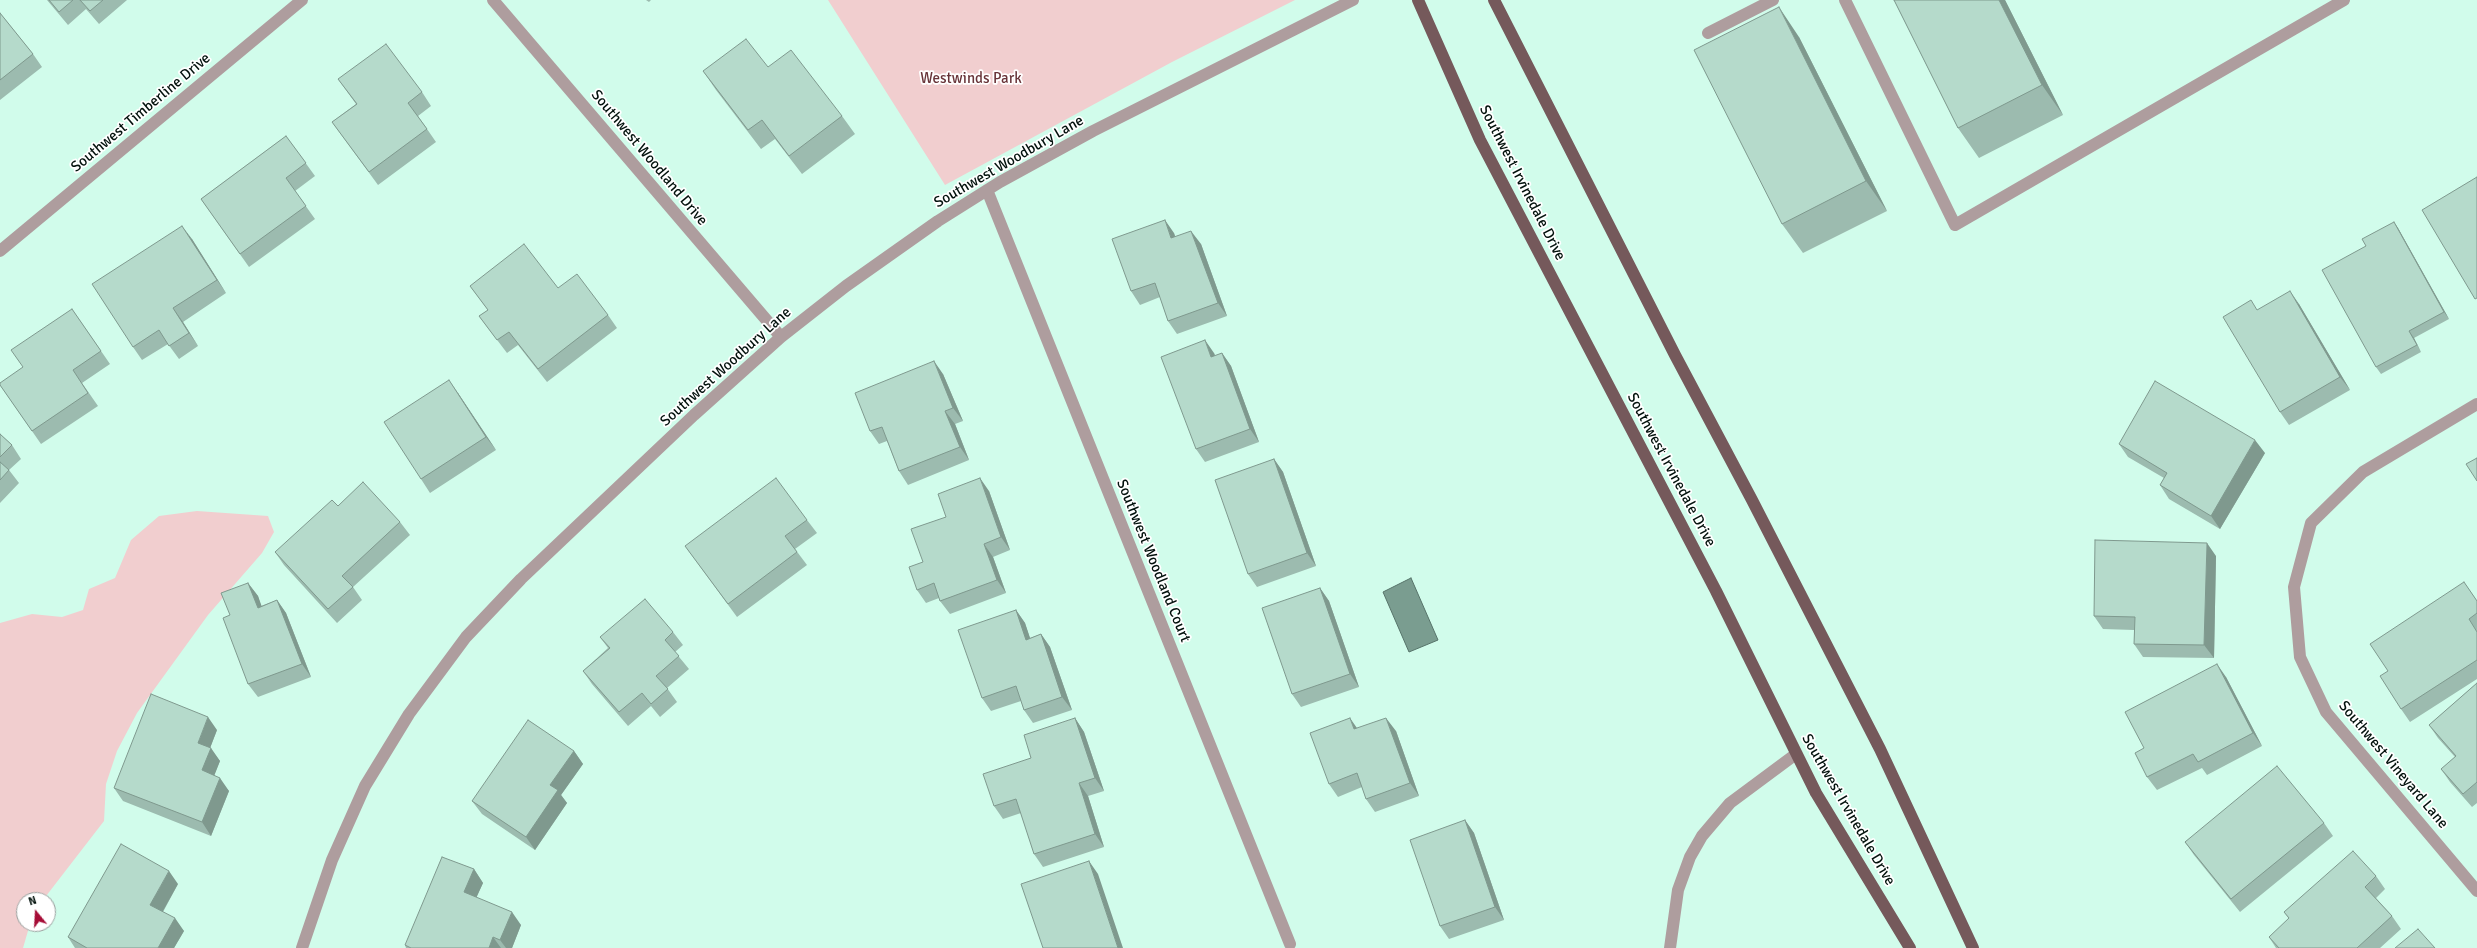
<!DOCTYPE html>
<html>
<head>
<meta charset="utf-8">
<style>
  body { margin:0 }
  #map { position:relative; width:2477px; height:948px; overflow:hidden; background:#d1fceb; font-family:Signika,sans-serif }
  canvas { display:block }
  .north { position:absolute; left:16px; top:892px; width:40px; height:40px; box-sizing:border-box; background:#fff; border:1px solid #9aa09e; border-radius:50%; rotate:342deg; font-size:11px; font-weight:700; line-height:16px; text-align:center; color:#03120d }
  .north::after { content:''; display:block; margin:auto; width:14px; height:18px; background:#a60d37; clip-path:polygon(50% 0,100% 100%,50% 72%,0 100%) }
</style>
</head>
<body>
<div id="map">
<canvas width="2477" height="948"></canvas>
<div class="north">N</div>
</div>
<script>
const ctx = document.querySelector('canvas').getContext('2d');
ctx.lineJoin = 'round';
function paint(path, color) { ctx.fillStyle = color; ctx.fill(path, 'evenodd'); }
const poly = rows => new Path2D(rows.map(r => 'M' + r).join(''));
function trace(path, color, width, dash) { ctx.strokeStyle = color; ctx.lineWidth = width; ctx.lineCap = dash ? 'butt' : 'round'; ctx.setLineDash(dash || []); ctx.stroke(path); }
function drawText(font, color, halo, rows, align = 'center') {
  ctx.font = font + ' Signika,sans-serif'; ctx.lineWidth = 3.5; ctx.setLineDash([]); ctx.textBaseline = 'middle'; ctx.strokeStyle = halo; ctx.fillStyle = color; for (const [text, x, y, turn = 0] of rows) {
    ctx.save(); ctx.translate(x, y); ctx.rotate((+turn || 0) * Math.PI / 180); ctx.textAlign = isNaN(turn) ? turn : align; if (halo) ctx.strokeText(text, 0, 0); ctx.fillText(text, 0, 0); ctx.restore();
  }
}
const green = poly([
  [828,0,1295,0,1172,62,945,185],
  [197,511,268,516,274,532,262,553,208,615,137,713,117,751,106,784,104,821,43,900,24,900,24,924,30,924,23,948,0,948,0,623,32,614,62,617,83,610,89,589,115,578,131,540,159,516]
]);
const water = poly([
  [1411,578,1438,640,1409,652,1383,592,1411,578]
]);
const minor = poly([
  [493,0,781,337],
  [1845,0,1955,225,2344,0],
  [1708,33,1773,0],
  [987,190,1290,944],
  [0,251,302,0],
  [2477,404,2363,472,2311,523,2294,587,2300,657,2326,712,2477,891],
  [302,948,332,860,365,786,409,714,466,637,521,579,694,415,781,337,846,286,938,221,1000,182,1093,131,1353,0],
  [1670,948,1678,890,1690,857,1702,836,1730,803,1796,754]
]);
const major = poly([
  [1418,0,1480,140,1716,591,1816,793,1910,948],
  [1494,0,1675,355,1752,500,1880,749,1973,948]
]);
const wall = poly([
  [47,0,127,0,99,24,86,9,68,25],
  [646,0,651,0,649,2],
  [1894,0,2005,0,2063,115,1979,158,1958,128],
  [0,13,33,54,42,67,0,100],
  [1799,37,1887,211,1803,253,1782,224],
  [768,67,842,116,855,134,802,174,775,139,761,149,716,90,703,71],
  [338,79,422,92,431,106,418,116,436,142,378,185,332,122,356,104],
  [286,136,315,176,295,191,315,219,249,267,201,199],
  [2394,222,2398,228,2449,319,2414,338,2421,352,2381,374,2376,367,2366,246],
  [1174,233,1175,237,1201,244,1227,316,1177,334,1168,321,1160,297,1140,305,1131,291],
  [192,239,226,293,183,322,198,346,179,359,168,344,142,360,133,347],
  [470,286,558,288,608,315,617,328,547,382,518,345,507,353,479,316,488,310],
  [2299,304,2350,390,2289,425,2280,412,2258,310],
  [72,309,110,364,82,383,98,406,41,444,0,385,23,367],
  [1214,353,1215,356,1222,353,1231,366,1259,442,1205,462,1196,449],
  [943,374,963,421,955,424,969,460,908,485,899,471,887,441,879,444,870,431],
  [458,393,496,450,430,493,421,479],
  [0,434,12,445,21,459,9,470,19,483,0,503],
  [2119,444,2265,453,2220,529,2169,499,2160,485,2164,478,2128,457],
  [1274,459,1283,472,1316,566,1257,587,1248,574],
  [989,491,1010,550,993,557,1006,593,950,614,940,601,939,598,926,603,917,590,923,562,946,517],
  [807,520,817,533,795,549,807,565,737,617,685,546],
  [400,522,410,535,353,587,362,600,337,623,284,565,275,552],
  [2216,556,2214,658,2143,657,2134,644,2134,630,2103,629,2094,616],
  [2464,582,2477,601,2477,679,2410,722,2401,709,2388,671],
  [248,583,258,596,261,606,277,600,286,613,311,677,258,697,248,684,230,615],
  [1320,588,1329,601,1359,687,1301,707,1292,694],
  [1016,610,1025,623,1030,638,1041,634,1050,647,1072,710,1033,723,1024,710,1021,701,991,711,982,698],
  [673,632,683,645,675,652,689,669,667,688,677,702,660,717,651,706,628,726,592,684,583,671,608,648,600,637],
  [2226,677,2262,746,2207,775,2202,768,2157,790,2147,777,2144,748],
  [2477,683,2477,803,2472,807,2450,782,2441,769,2455,757,2438,738,2429,725],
  [1075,718,1084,732,1104,791,1088,796,1104,847,1043,867,1034,854,1021,813,1003,819,994,806,1031,758],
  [1357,728,1396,731,1419,796,1375,812,1366,799,1362,787,1338,797,1329,784],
  [217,730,210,748,220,761,214,775,229,791,211,836,123,801,114,788],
  [574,751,583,764,561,795,567,803,535,850,482,814,472,801],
  [1465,820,1474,833,1504,920,1449,939,1440,926],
  [2324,823,2333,836,2240,912,2194,855,2185,842],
  [474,869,483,883,476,898,521,925,512,948,406,948,405,945],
  [2376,876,2385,889,2376,898,2392,916,2401,929,2380,948,2276,948,2269,937,2289,919,2284,912],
  [178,884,163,912,184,931,174,948,75,948,68,937]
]);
const shadedWall = poly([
  [1999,0,2005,0,2063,115,2042,85],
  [1779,7,1799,37,1887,211,1866,181],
  [1165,220,1174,233,1180,251,1171,238],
  [2394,222,2398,228,2449,319,2444,312],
  [182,226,192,239,226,293,217,280],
  [1191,231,1201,244,1227,316,1218,303],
  [2290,291,2299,304,2350,390,2340,377],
  [173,308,183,322,198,346,189,333],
  [2409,331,2414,338,2421,352],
  [1205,340,1214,353,1221,370,1211,357],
  [1222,353,1231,366,1259,442,1250,429],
  [934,361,943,374,963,421,953,408],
  [449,380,458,393,496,450,486,437],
  [945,411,955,424,969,460,960,447],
  [2255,440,2265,453,2220,529,2211,516],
  [1274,459,1283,472,1316,566,1307,553],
  [980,478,989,491,1010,550,1001,537],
  [2207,543,2216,556,2214,658,2204,645],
  [984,544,993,557,1006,593,997,580],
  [248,583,258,596,267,621,258,608],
  [1320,588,1329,601,1359,687,1350,674],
  [277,600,286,613,311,677,302,664],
  [1016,610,1025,623,1035,653,1026,640],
  [1041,634,1050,647,1072,710,1062,697],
  [2217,664,2226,677,2262,746,2253,733],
  [208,717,217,730,207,756,198,743],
  [1075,718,1084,732,1104,791,1095,778],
  [1350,718,1359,731,1354,729],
  [1386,718,1396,731,1419,796,1410,783],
  [211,748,220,761,211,784,202,770],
  [574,751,583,764,561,795,567,803,535,850,526,837,550,785],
  [220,778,229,791,211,836,202,822],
  [1079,783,1088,796,1104,847,1095,834],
  [1465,820,1474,833,1504,920,1495,907],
  [1089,861,1098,874,1123,948,1118,948],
  [474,869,483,883,473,905,464,892],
  [169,871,178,884,159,918,150,905],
  [512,912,521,925,512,948,506,948,500,940],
  [175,918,184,931,174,948,158,948],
  [493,937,501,948,489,948]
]);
const building = poly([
  [49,0,73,0,59,12,49,0],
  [80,0,103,0,90,11,80,0],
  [1894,0,1999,0,2042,85,1958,128,1894,0],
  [1779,7,1866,181,1782,224,1694,50,1779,7],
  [0,13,33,54,0,80,0,13],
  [746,39,768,67,791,50,842,116,789,156,762,120,748,130,703,71,746,39],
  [386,44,422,92,408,103,427,129,369,172,332,122,357,104,338,79,386,44],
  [286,136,306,163,286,178,306,206,240,254,201,199,286,136],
  [2477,177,2477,298,2475,299,2422,210,2477,177],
  [1165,220,1171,238,1191,231,1218,303,1168,321,1155,283,1131,291,1112,239,1165,220],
  [2394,222,2444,312,2409,331,2417,345,2376,367,2322,270,2366,246,2362,239,2394,222],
  [182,226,217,280,173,308,189,333,169,346,159,330,133,347,92,284,182,226],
  [524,244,558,288,577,274,608,315,538,369,509,332,497,340,479,316,488,310,470,286,524,244],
  [2290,291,2340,377,2280,412,2223,317,2251,300,2257,310,2290,291],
  [72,309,101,351,73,370,88,393,32,431,0,385,0,383,23,367,11,350,72,309],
  [1205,340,1211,357,1222,353,1250,429,1196,449,1161,357,1205,340],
  [934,361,953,408,945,411,960,447,899,471,882,427,870,431,855,393,934,361],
  [449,380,486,437,421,479,384,422,449,380],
  [2155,381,2255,440,2211,516,2160,485,2167,473,2119,444,2155,381],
  [0,434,12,445,0,457,0,434],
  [2477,458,2477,481,2466,464,2477,458],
  [1274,459,1307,553,1248,574,1215,480,1274,459],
  [0,462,9,470,0,480,0,462],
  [776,478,807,520,785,536,797,552,728,604,685,546,776,478],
  [980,478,1001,537,984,544,997,580,940,601,934,583,917,590,909,567,923,562,911,529,946,517,938,494,980,478],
  [363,482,400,522,342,576,353,587,328,609,275,552,332,500,338,506,363,482],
  [2095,540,2207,543,2204,645,2134,644,2135,617,2094,616,2095,540],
  [2464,582,2477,601,2477,613,2469,619,2477,632,2477,660,2401,709,2380,676,2388,671,2370,644,2464,582],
  [248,583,258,608,277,600,302,664,248,684,223,618,230,615,221,593,248,583],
  [1320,588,1350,674,1292,694,1262,608,1320,588],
  [645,599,673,632,665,640,679,656,656,676,668,689,651,704,642,693,619,712,583,671,610,648,600,637,645,599],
  [1016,610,1026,640,1041,634,1062,697,1024,710,1016,686,982,698,958,630,1016,610],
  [2217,664,2253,733,2198,762,2193,754,2147,777,2135,753,2144,748,2125,712,2217,664],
  [2477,683,2477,782,2463,794,2441,769,2456,756,2429,725,2477,683],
  [151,694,208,717,198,743,211,748,202,770,220,778,202,822,114,788,151,694],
  [1075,718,1095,778,1079,783,1095,834,1034,854,1016,799,994,806,983,774,1031,758,1024,735,1075,718],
  [1350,718,1354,729,1386,718,1410,783,1366,799,1357,773,1329,784,1310,733,1350,718],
  [528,720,574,751,550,785,558,790,526,837,472,801,528,720],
  [2277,766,2324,823,2231,899,2185,842,2277,766],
  [1465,820,1495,907,1440,926,1410,840,1465,820],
  [121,844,169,871,150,905,175,918,158,948,87,948,68,937,121,844],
  [2353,851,2376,876,2365,887,2392,916,2357,948,2279,948,2269,937,2289,918,2284,912,2353,851],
  [442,857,474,869,464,892,512,912,500,940,493,937,489,948,411,948,405,945,442,857],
  [1089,861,1118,948,1043,948,1021,884,1089,861],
  [2418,929,2435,948,2395,948,2418,929]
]);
const parkNames = [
  ["Westwinds Park",971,79]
];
const streetNames = [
  ["Southwest Timberline Drive",141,113,-40],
  ["Southwest Woodland Drive",649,158,50],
  ["Southwest Woodbury Lane",1009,162,-30],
  ["Southwest Irvinedale Drive",1522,183,63],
  ["Southwest Woodbury Lane",726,367,-42],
  ["Southwest Irvinedale Drive",1671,470,62],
  ["Southwest Woodland Court",1153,561,68],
  ["Southwest Vineyard Lane",2393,765,50],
  ["Southwest Irvinedale Drive",1848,810,60]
];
paint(green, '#f1cecf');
paint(water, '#7a9d90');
trace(water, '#567369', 1);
trace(minor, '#ae9d9e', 12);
trace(major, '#75595b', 12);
paint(wall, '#9cbbaf');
paint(shadedWall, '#7f998e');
paint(building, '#b5dacb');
trace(building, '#7f998e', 1);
drawText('15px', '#683439', '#fff', parkNames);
drawText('15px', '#03120d', '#fff', streetNames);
</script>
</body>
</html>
